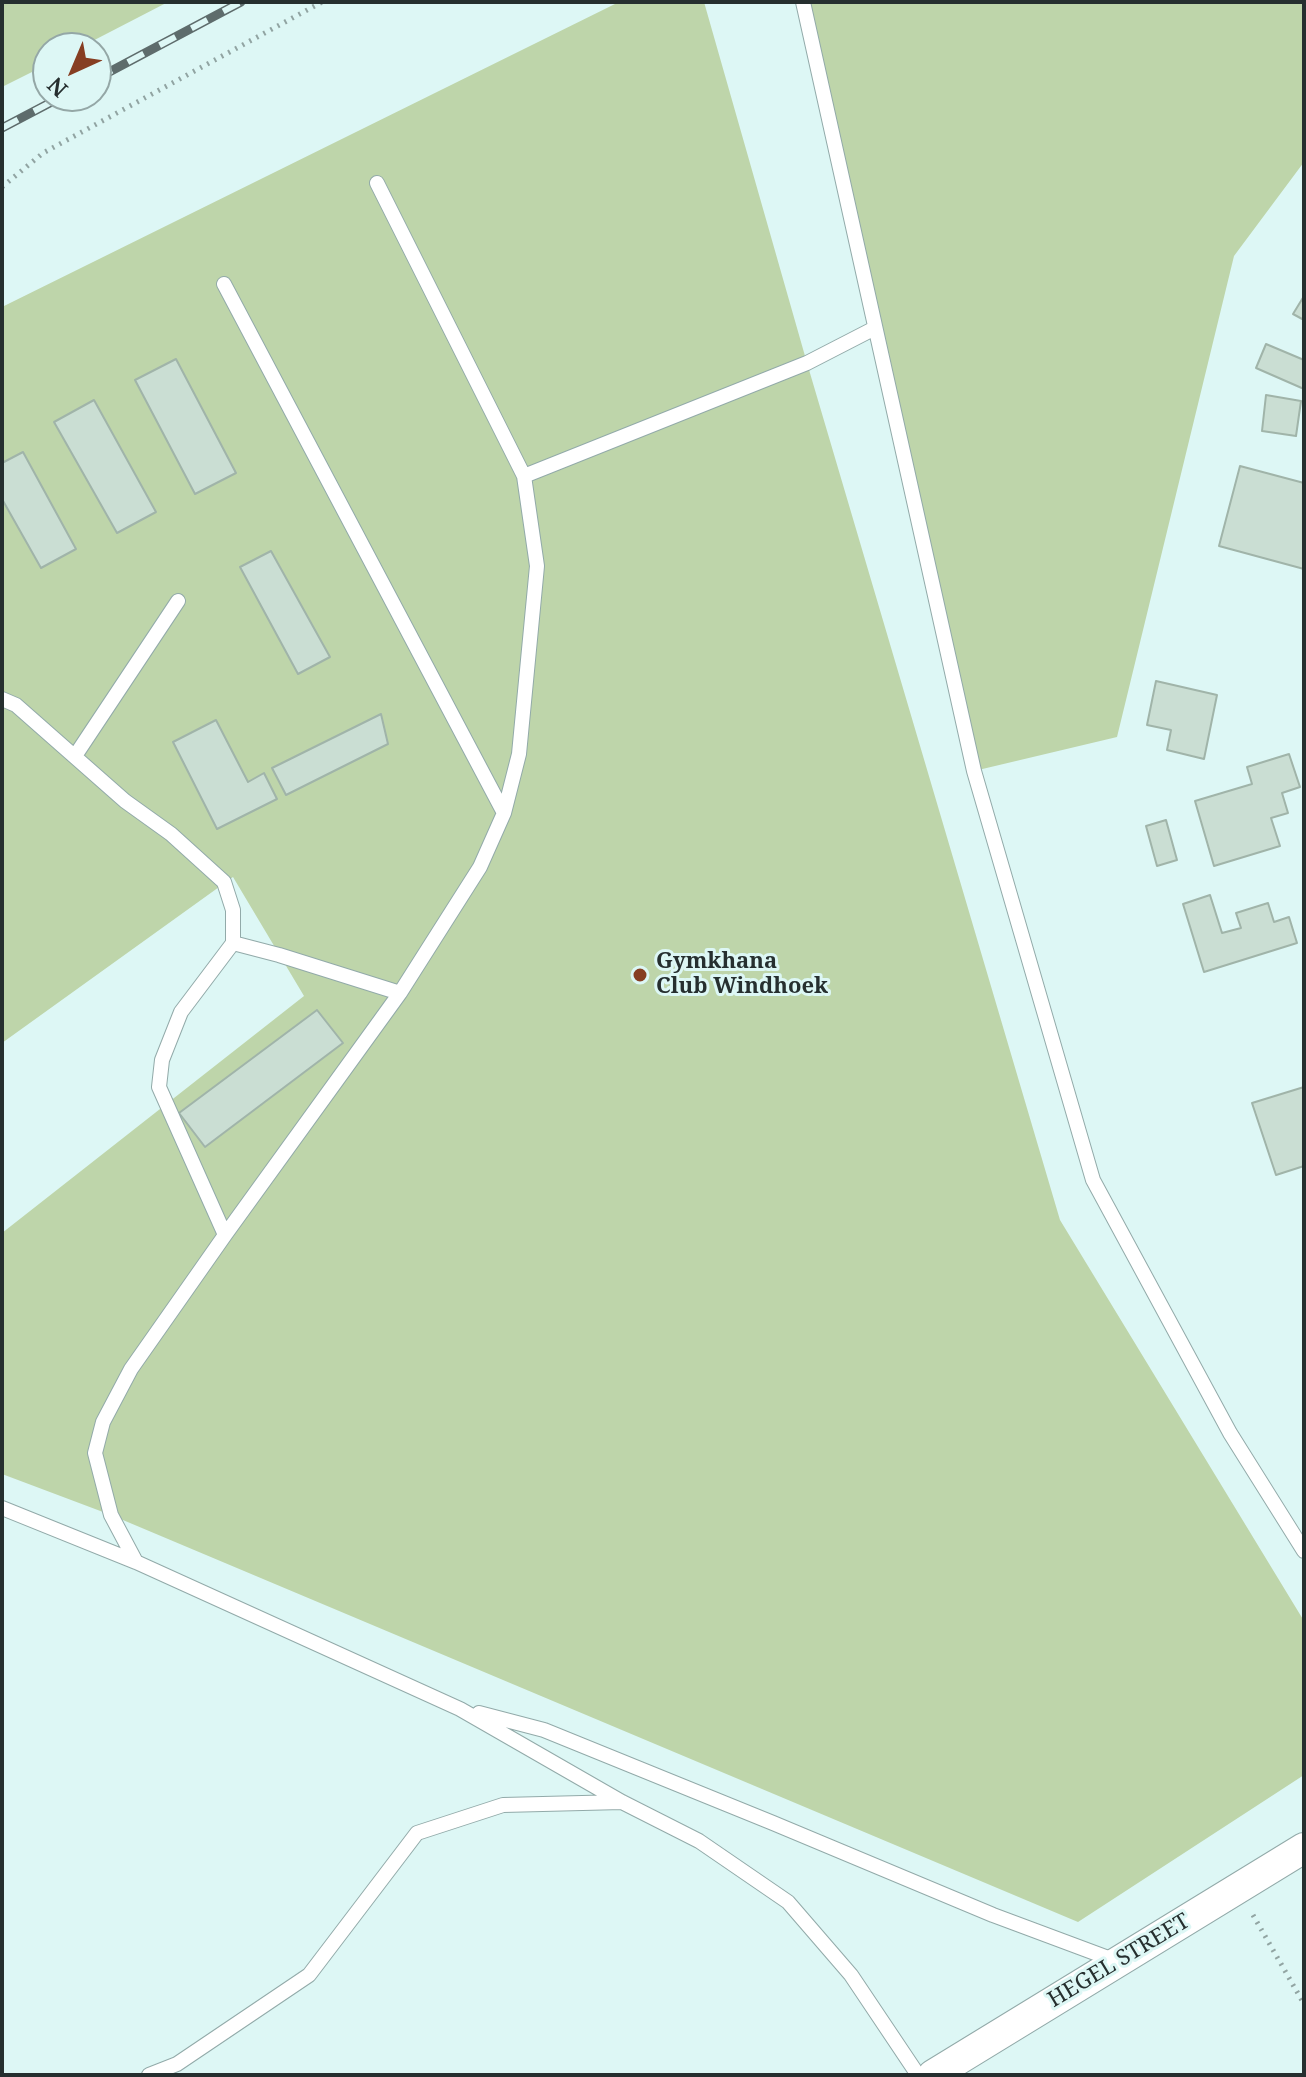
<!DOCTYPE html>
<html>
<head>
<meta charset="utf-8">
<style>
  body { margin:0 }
  #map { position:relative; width:1306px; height:2077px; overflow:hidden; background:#ddf7f5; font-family:"Noto Serif",serif }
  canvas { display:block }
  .frame { position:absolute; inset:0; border:4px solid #262f2f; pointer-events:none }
  .north { position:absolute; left:32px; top:32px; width:80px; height:80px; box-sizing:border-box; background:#ddf7f5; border:2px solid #94a7a6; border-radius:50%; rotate:224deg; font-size:22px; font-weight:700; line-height:32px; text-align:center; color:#262f2f }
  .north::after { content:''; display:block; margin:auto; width:28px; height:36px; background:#863e22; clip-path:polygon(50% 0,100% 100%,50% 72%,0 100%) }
</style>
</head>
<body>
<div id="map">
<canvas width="1306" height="2077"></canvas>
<div class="frame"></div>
<div class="north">N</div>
</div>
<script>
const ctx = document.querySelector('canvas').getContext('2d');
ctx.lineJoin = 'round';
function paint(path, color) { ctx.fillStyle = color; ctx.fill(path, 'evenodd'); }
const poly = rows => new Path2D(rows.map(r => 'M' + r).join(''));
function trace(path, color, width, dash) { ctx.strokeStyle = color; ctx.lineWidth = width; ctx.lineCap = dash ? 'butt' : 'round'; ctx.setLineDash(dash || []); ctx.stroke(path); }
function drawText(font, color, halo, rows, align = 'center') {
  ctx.font = font + ' "Noto Serif",serif'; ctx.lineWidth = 6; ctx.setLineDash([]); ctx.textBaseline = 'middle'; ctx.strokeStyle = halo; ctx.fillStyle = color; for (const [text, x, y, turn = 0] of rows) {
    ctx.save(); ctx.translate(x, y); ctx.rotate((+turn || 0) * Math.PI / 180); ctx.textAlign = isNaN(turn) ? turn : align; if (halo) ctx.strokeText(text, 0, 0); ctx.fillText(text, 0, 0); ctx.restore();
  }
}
const green = poly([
  [2,2,168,2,79,48,48,48,48,64,2,87],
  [619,2,704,2,807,363,1060,1220,1304,1621,1304,1775,1078,1922,111,1515,2,1474,2,1233,304,996,233,877,2,1043,2,307],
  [803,2,1304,2,1304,162,1234,256,1117,737,974,771]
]);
const building = poly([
  [1304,296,1304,320,1293,314,1304,296],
  [1266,344,1304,360,1304,389,1256,368,1266,344],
  [176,359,236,473,195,494,135,380,176,359],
  [1266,395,1301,401,1296,436,1262,431,1266,395],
  [94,400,156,512,117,533,54,422,94,400],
  [23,452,76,549,41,568,2,499,2,463,23,452],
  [1240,466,1304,483,1304,569,1219,546,1240,466],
  [271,551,330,657,298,674,240,567,271,551],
  [1156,681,1217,695,1204,759,1167,750,1171,730,1147,725,1156,681],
  [381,714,388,744,286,795,272,768,381,714],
  [216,720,248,782,264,773,277,799,217,829,173,742,216,720],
  [1289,754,1300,787,1282,793,1288,813,1271,818,1280,846,1214,866,1195,801,1252,784,1247,767,1289,754],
  [1166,820,1177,860,1157,866,1146,826,1166,820],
  [1210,895,1222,933,1241,928,1236,913,1268,903,1274,922,1289,917,1297,943,1204,972,1183,904,1210,895],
  [317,1010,343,1043,205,1147,179,1113,317,1010],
  [1304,1087,1304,1166,1276,1175,1252,1103,1304,1087]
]);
const path = poly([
  [2,187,43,153,322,2],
  [1253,1915,1304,2004]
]);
const service = poly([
  [803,2,974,771,1093,1180,1230,1433,1304,1551],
  [224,284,504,813],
  [524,476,807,363,875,328],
  [2,699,16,705,125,801,171,834,224,882,233,910,233,943,181,1012,162,1060,159,1087,225,1235],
  [75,756,178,601],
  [233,943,279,955,400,993],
  [2,1508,136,1562,460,1709,622,1802,699,1841,788,1902,851,1975,918,2075],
  [136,1562,111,1515,95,1453,103,1422,131,1369,225,1235,400,993,480,867,504,813,519,754,537,566,524,476,377,183],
  [479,1713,544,1730,773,1823,993,1915,1119,1962],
  [149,2075,177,2064,309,1975,417,1833,503,1805,622,1802]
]);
const minor = poly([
  [933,2075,1304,1848]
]);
const rail = poly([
  [96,79,241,2],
  [2,128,63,96]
]);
const markers = [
  [640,975,8,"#863e22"]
];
const poiNames = [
  ["Gymkhana",656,962],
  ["Club Windhoek",656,987]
];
const streetNames = [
  ["HEGEL STREET",1119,1961,-31]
];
paint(green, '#bed5aa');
paint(building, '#caded3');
trace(building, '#a0b4a9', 2);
trace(service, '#92aaa9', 16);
trace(minor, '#92aaa9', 32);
trace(path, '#91a4a2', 5, [2, 6]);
trace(service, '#fff', 14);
trace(minor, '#fff', 30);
trace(rail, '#5e6c6c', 9);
trace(rail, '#ddf7f5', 6, [18]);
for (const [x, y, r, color] of markers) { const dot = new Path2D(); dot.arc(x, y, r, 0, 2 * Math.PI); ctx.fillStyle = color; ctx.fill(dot); trace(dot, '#ddf7f5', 3); }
drawText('bold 22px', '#262f2f', '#ddf7f5', poiNames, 'left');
drawText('22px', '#262f2f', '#ddf7f5', streetNames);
</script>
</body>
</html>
